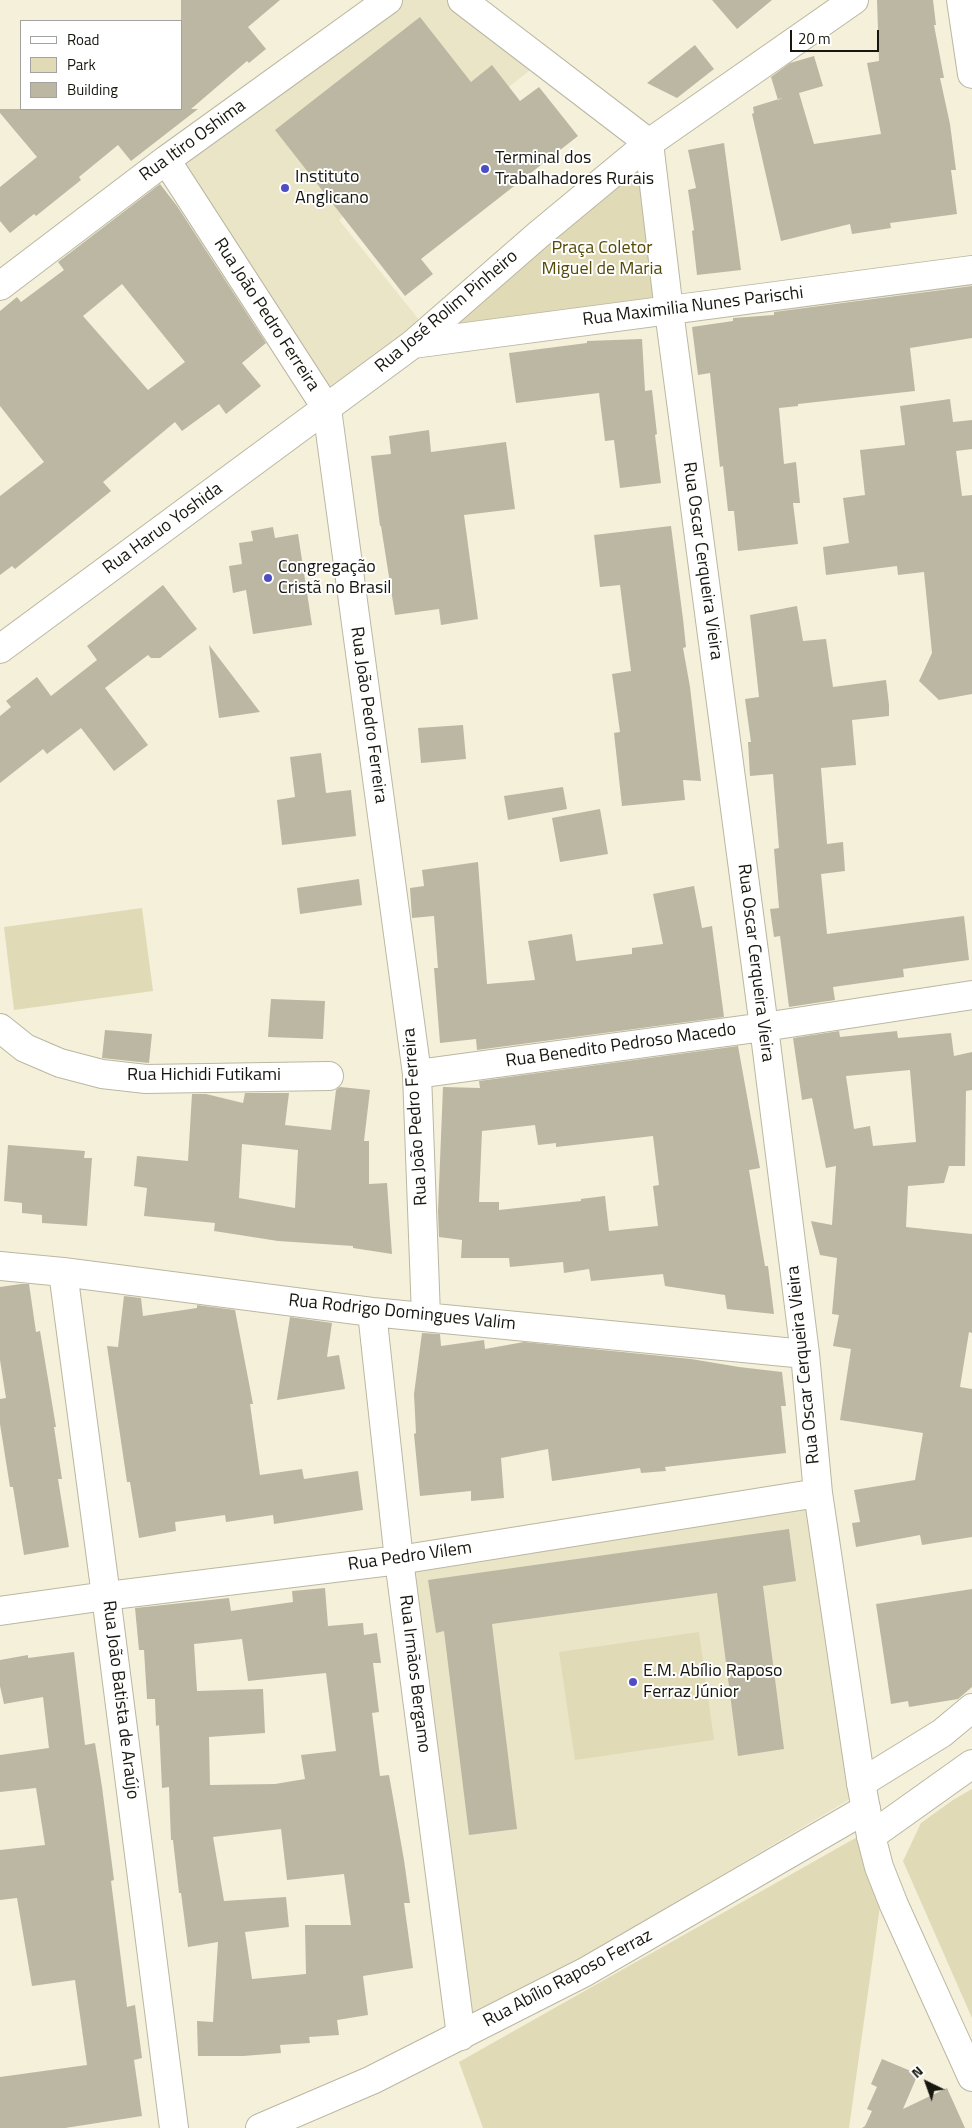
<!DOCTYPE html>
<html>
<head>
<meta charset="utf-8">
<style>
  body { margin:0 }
  #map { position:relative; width:972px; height:2128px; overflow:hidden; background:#f4f0da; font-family:"Titillium Web",sans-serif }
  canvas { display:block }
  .legend { position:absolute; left:20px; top:20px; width:162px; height:90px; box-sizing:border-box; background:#fff; border:1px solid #a3a29f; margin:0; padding:6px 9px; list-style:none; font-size:15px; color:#18170f }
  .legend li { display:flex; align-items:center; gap:10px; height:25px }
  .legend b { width:25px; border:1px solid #a3a29f }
  .north { position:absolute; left:902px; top:2058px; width:50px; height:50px; -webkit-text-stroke:4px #fff; paint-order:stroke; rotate:318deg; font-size:14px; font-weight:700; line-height:20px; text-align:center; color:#18170f }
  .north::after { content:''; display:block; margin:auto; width:18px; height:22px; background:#18170f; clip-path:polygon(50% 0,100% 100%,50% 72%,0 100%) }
  .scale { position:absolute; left:790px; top:30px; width:89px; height:22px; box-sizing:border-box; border:2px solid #18170f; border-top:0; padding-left:6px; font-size:15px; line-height:18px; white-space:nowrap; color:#18170f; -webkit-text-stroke:4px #fff; paint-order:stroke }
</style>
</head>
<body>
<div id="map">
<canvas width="972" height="2128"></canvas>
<ul class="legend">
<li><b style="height:6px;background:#fff"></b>Road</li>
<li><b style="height:14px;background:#e1dab6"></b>Park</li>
<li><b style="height:14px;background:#bbb7a2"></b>Building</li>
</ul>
<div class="north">N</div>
<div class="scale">20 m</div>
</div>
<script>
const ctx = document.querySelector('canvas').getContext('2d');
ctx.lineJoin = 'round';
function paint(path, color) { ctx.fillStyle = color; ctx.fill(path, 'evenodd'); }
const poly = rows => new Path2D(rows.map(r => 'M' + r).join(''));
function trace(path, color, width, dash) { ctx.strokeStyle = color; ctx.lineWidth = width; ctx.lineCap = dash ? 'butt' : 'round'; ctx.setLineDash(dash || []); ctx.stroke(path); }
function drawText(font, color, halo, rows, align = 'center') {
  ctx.font = font + ' "Titillium Web",sans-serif'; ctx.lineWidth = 4; ctx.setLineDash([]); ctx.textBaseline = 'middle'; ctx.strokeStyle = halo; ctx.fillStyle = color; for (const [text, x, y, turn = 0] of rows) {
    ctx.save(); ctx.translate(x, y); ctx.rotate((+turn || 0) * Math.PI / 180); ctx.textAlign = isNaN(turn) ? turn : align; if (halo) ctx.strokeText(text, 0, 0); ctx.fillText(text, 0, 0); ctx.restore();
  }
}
const built = poly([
  [403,0,452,0,538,64,339,220,428,331,327,409,174,160],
  [809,1503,857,1795,590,1953,469,2019,414,1569]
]);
const green = poly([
  [649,143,669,311,428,331],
  [142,908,153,991,14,1010,4,927],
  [699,1632,714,1740,575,1760,559,1652],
  [972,1789,972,2018,903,1861,921,1823,953,1800],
  [859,1836,881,1899,849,2128,483,2128,459,2062]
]);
const building = poly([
  [181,0,280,0,248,27,266,49,249,63,247,61,191,109,198,109,131,161,118,145,79,177,81,180,36,216,34,214,10,233,0,221,0,187,37,157,0,113,0,109,181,109],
  [712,0,772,0,737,29],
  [877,0,933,0,936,25,934,25,944,78,940,78,950,124,956,170,951,170,957,214,890,223,891,228,852,234,850,224,781,241,752,114,754,113,753,107,782,98,778,100,771,77,790,63,814,56,823,86,799,93,814,144,881,134,867,63,879,61],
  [420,17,471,82,492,65,520,101,539,87,578,136,421,259,433,274,405,296,275,130],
  [695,45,714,69,677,98,647,83],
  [724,143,741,270,697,275,692,231,694,230,688,190,696,188,688,150],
  [160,184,177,206,266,343,242,363,261,386,226,414,219,404,182,431,175,422,103,482,111,491,15,569,12,566,0,575,0,496,44,462,0,406,0,311,17,297,21,302,64,270,58,262],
  [122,284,185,362,148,390,83,316],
  [972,286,972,338,910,348,915,391,798,404,798,406,779,408,784,464,796,462,800,503,793,503,798,544,738,551,734,511,728,511,723,466,720,467,710,373,698,375,692,327,733,321,733,318,774,315,774,312],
  [642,339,645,391,652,390,657,434,655,435,661,483,620,488,614,440,605,441,599,393,516,403,509,353,587,343,587,341],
  [950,399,953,422,972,420,972,449,956,451,962,496,972,495,972,694,939,700,919,681,932,653,924,572,898,575,897,566,826,575,823,547,849,543,843,498,865,495,860,450,905,445,900,406],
  [429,430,431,452,506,442,515,509,464,515,478,619,441,625,439,609,395,615,381,526,380,526,371,456,391,454,389,436],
  [671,526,683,619,686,647,683,648,690,687,701,781,683,780,685,800,622,806,614,733,620,732,612,674,631,671,620,585,600,587,594,535],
  [273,527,275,538,298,534,312,625,253,634,246,590,233,593,229,566,242,564,239,543,253,541,251,531],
  [163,585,197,629,160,658,151,658,148,655,105,688,148,745,114,771,81,728,47,754,43,749,0,783,0,716,11,707,6,701,37,677,51,696,97,660,87,646],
  [797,606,803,641,826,639,833,687,886,680,889,705,889,716,852,720,856,765,821,768,827,844,843,842,845,871,821,874,827,934,964,916,969,960,903,969,904,977,833,987,835,1000,789,1007,780,936,774,937,770,909,779,908,774,849,779,848,773,774,750,776,748,742,751,742,745,699,759,697,750,615],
  [209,645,260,712,219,718],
  [463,725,466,759,421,763,418,728],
  [321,753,326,793,351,790,356,836,282,845,277,800,295,797,290,757],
  [563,787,567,809,508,820,504,796],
  [600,809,608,854,560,862,552,818],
  [478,862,487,984,535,980,528,941,572,934,576,961,632,954,632,948,663,944,653,894,694,886,702,928,712,926,724,1017,477,1050,476,1039,440,1043,434,968,438,968,434,916,412,918,410,888,424,886,422,870],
  [359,879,362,905,300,914,297,888],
  [271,999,325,1001,323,1039,268,1037],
  [105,1030,152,1034,149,1063,102,1058],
  [839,1031,840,1037,897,1031,898,1038,951,1033,954,1056,972,1052,972,1090,966,1091,965,1166,949,1166,944,1183,908,1186,906,1227,972,1234,972,1333,969,1332,960,1387,972,1389,972,1537,922,1545,920,1535,856,1547,852,1523,860,1522,854,1490,915,1480,923,1433,840,1420,851,1349,833,1346,839,1315,832,1314,837,1258,820,1255,811,1221,832,1225,836,1166,826,1168,812,1098,802,1100,793,1038],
  [910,1070,916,1142,873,1146,870,1126,854,1129,846,1076],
  [738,1046,760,1168,749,1170,765,1266,768,1266,774,1314,727,1309,725,1295,665,1286,663,1274,591,1281,589,1269,564,1273,563,1262,510,1267,509,1258,461,1258,462,1240,439,1237,438,1211,443,1087,480,1088,479,1081],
  [535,1125,538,1145,556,1143,556,1147,653,1136,659,1185,653,1186,658,1226,609,1231,605,1196,581,1199,581,1201,499,1210,499,1202,479,1202,482,1131],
  [340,1087,370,1090,364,1141,369,1141,369,1184,387,1183,392,1254,353,1248,353,1246,278,1241,214,1231,215,1223,144,1216,147,1188,134,1186,137,1156,188,1161,192,1094,206,1094,243,1103,245,1093,289,1093,285,1125,331,1130,336,1090],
  [242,1144,298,1150,295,1208,239,1198],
  [8,1145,85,1151,84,1158,92,1158,87,1226,42,1223,42,1215,22,1213,22,1203,4,1201],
  [21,1284,29,1284,36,1332,40,1331,56,1427,54,1427,62,1479,58,1479,69,1547,24,1555,13,1487,10,1487,0,1424,0,1399,6,1398,0,1360,0,1287],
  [124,1296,141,1298,143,1316,197,1308,197,1305,235,1310,253,1404,250,1404,260,1475,302,1469,304,1479,358,1471,363,1510,274,1524,273,1515,226,1522,225,1515,175,1522,176,1531,139,1538,130,1482,127,1482,107,1346,118,1347],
  [290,1317,332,1323,327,1357,339,1355,345,1389,277,1400],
  [422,1333,440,1334,441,1346,484,1340,485,1349,524,1342,691,1359,739,1367,782,1372,786,1406,781,1406,786,1453,665,1467,666,1471,641,1473,640,1468,552,1481,548,1449,501,1458,504,1498,471,1501,471,1491,420,1496,414,1434,416,1433,414,1394],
  [789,1529,796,1581,763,1586,784,1749,738,1756,717,1593,492,1624,517,1829,469,1835,444,1631,436,1633,428,1580],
  [325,1588,328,1626,363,1623,364,1635,377,1633,381,1663,373,1663,379,1712,372,1713,380,1776,389,1775,404,1860,410,1903,404,1903,413,1968,363,1976,368,2015,337,2020,339,2035,309,2037,310,2043,280,2045,281,2053,243,2056,198,2056,197,2021,213,2022,218,1942,188,1947,181,1893,179,1893,173,1840,171,1840,169,1787,162,1788,159,1725,156,1726,155,1699,147,1699,144,1650,139,1650,135,1608,229,1598,231,1611,293,1602,292,1591],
  [242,1639,248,1681,326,1673,336,1751,301,1755,305,1779,275,1784,210,1785,209,1737,265,1733,263,1689,197,1691,194,1644],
  [281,1829,287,1880,344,1874,351,1925,305,1925,306,1974,252,1979,245,1932,289,1927,286,1897,224,1901,213,1837],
  [972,1589,972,1687,958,1699,909,1707,908,1701,891,1704,876,1604],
  [74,1652,85,1745,95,1743,102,1787,114,1880,111,1881,127,2007,135,2005,142,2058,134,2060,142,2116,65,2128,0,2128,0,2077,87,2065,75,1980,32,1986,17,1898,0,1900,0,1850,45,1845,36,1788,0,1792,0,1755,49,1748,43,1697,4,1704,0,1686,0,1660,28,1655,28,1658],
  [882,2059,918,2074,903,2109,947,2088,965,2128,862,2128,865,2126,872,2111,867,2109,877,2087,871,2084]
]);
const minor = poly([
  [462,0,649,143,669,311,764,1027,805,1354,818,1493,861,1783,871,1836,879,1867,894,1905,972,2077],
  [961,0,972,74],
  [166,160,327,409,417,1074,426,1316],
  [0,286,166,160,388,0],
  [413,344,972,270],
  [0,649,413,344,538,235,649,143,854,0],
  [0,1028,25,1048,60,1063,102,1074,146,1079,329,1076],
  [417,1074,764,1027,972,995],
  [0,1266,63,1272,372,1312,805,1354],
  [63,1272,106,1596,174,2128],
  [372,1312,399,1560,461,2036],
  [0,1611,106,1596,399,1560,818,1493]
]);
const tertiary = poly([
  [861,1783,942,1733,972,1708],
  [871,1836,972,1764],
  [260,2128,372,2080,585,1972,866,1809]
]);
const markers = [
  [485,169,5,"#4e4dc3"],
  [285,188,5,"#4e4dc3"],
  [268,578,5,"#4e4dc3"],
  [633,1682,5,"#4e4dc3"]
];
const streetNames = [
  ["Rua Itiro Oshima",193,141,-36],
  ["Rua Maximilia Nunes Parischi",693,307,-7],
  ["Rua José Rolim Pinheiro",447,312,-40],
  ["Rua João Pedro Ferreira",266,315,57],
  ["Rua Haruo Yoshida",163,529,-36],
  ["Rua Oscar Cerqueira Vieira",702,561,82],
  ["Rua João Pedro Ferreira",368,715,82],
  ["Rua Oscar Cerqueira Vieira",755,963,83],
  ["Rua Benedito Pedroso Macedo",621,1046,-8],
  ["Rua Hichidi Futikami",204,1076],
  ["Rua João Pedro Ferreira",416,1117,-94],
  ["Rua Rodrigo Domingues Valim",402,1313,6],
  ["Rua Oscar Cerqueira Vieira",804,1365,-96],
  ["Rua Pedro Vilem",410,1557,-8],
  ["Rua Irmãos Bergamo",414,1674,83],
  ["Rua João Batista de Araújo",120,1700,83],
  ["Rua Abílio Raposo Ferraz",568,1979,-28]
];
const poiNames = [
  ["Terminal dos",495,159],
  ["Trabalhadores Rurais",495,180],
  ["Instituto",295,178],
  ["Anglicano",295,199],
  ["Congregação",278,568],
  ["Cristã no Brasil",278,589],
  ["E.M. Abílio Raposo",643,1672],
  ["Ferraz Júnior",643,1693]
];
const parkNames = [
  ["Praça Coletor",602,249],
  ["Miguel de Maria",602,270]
];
paint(built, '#ebe5c8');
paint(green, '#e1dab6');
paint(building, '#bbb7a2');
trace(minor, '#bbb7a2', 30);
trace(tertiary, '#bbb7a2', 30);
trace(minor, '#fff', 28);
trace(tertiary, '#fff', 28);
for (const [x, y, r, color] of markers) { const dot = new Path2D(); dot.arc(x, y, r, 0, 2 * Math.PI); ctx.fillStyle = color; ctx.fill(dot); trace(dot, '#fff', 2); }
drawText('18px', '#18170f', '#fff', streetNames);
drawText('18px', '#18170f', '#fff', poiNames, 'left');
drawText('18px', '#564906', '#fff', parkNames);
</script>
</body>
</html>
